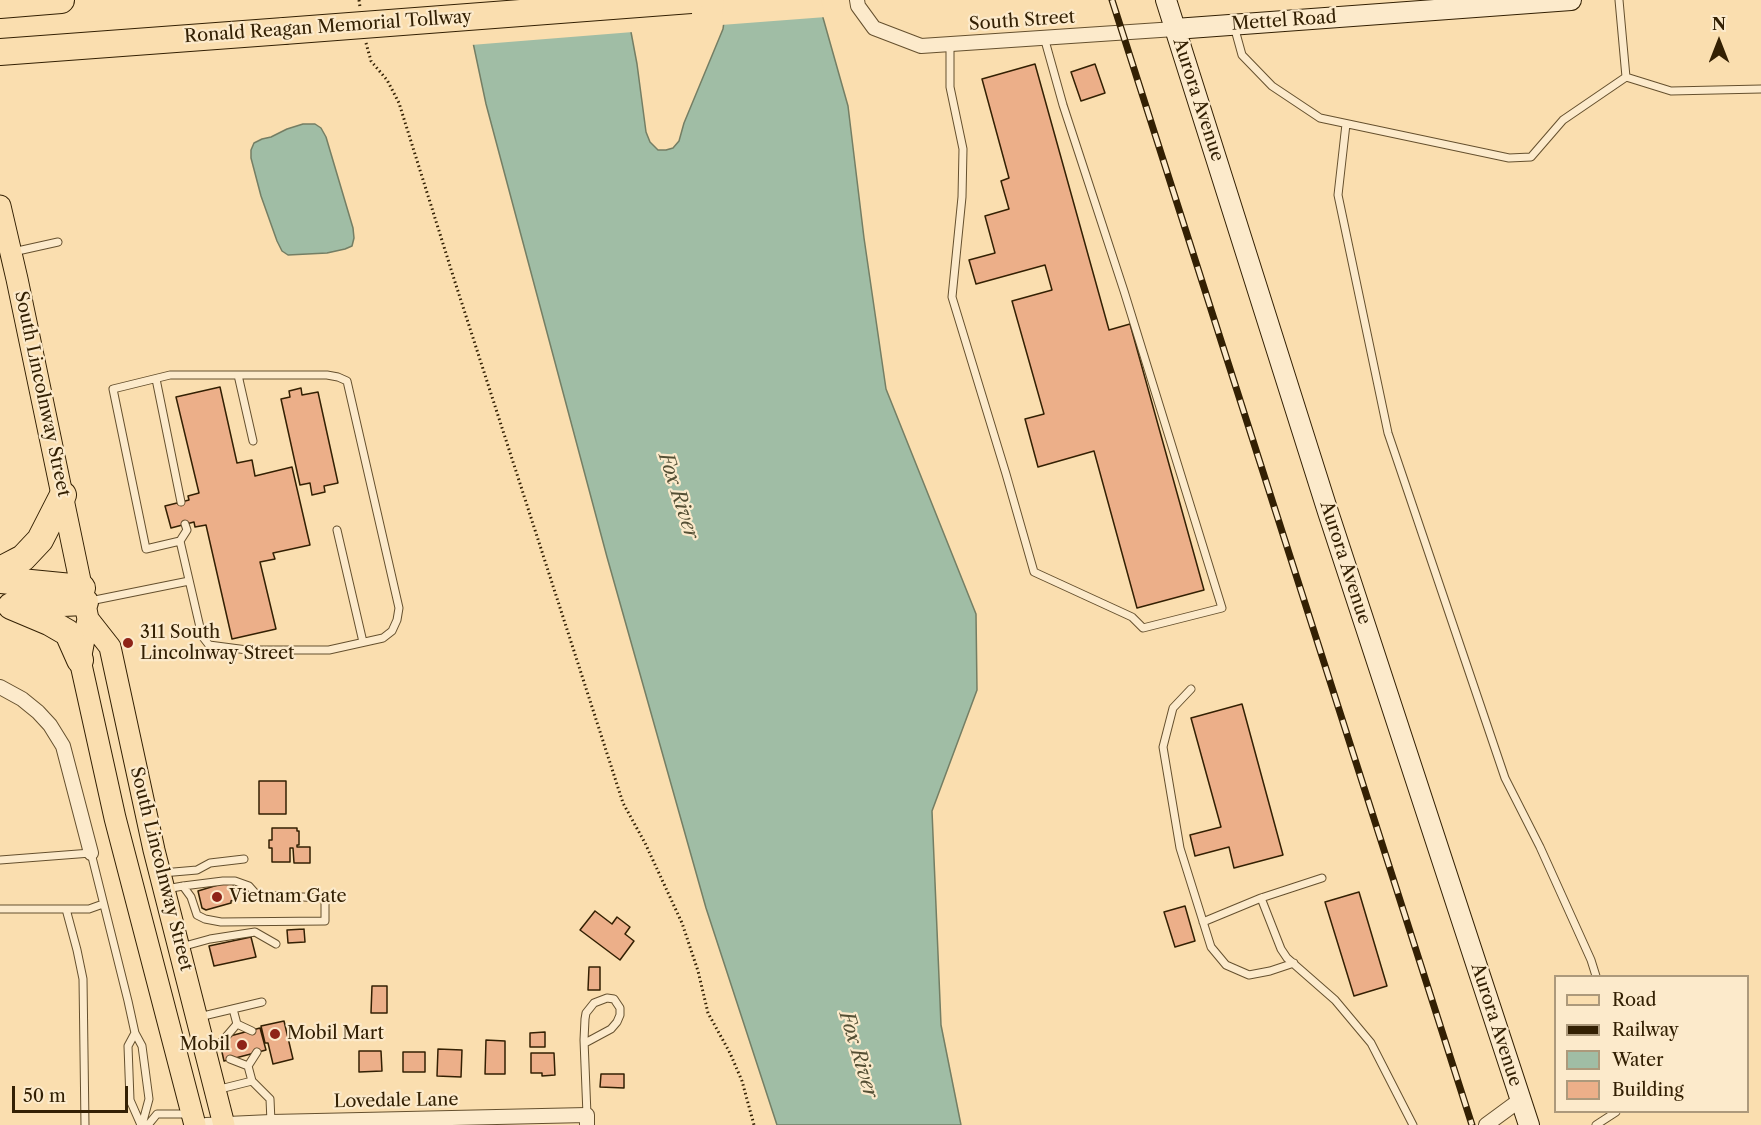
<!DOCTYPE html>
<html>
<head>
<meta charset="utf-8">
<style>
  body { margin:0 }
  #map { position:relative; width:1761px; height:1125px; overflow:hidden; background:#fadeaf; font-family:"Libre Caslon Text",serif }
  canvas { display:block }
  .legend { position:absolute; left:1554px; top:975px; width:195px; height:138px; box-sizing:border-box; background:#fceacb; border:2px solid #ac997b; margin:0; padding:8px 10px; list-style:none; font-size:18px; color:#332003 }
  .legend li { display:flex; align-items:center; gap:12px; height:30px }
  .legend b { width:30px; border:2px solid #ac997b }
  .north { position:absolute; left:1689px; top:12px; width:60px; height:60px; -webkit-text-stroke:4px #fceacb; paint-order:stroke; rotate:0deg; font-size:16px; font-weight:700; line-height:24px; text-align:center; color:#332003 }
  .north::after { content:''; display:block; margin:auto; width:21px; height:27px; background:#332003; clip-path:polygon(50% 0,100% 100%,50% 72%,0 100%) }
  .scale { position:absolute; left:12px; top:1086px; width:116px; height:27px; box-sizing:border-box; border:3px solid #332003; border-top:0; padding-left:8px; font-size:18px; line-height:21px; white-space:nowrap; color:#332003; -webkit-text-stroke:4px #fceacb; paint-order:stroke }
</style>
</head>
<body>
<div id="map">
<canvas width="1761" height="1125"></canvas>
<ul class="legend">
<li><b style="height:8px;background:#fadeaf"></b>Road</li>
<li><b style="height:8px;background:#332003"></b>Railway</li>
<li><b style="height:16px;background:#a0bda5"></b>Water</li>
<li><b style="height:16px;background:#ecaf89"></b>Building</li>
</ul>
<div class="north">N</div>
<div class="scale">50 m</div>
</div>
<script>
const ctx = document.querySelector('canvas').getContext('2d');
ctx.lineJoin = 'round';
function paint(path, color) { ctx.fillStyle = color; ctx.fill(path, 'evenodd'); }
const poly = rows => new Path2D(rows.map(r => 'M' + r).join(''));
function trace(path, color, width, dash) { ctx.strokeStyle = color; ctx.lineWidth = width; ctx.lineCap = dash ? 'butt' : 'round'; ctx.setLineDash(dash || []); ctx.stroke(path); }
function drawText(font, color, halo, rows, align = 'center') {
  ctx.font = font + ' "Libre Caslon Text",serif'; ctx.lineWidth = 4.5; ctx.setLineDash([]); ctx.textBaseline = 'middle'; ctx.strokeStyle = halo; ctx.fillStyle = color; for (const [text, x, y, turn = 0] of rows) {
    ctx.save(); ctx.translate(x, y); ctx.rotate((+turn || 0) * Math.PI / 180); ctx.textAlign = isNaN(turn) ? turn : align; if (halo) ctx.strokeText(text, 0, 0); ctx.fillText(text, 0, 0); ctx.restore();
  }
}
const water = poly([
  [464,0,625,0,637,64,646,132,650,142,658,150,666,150,673,148,679,141,684,123,723,29,727,0,818,0,848,106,864,238,886,389,976,614,977,690,932,811,941,1025,961,1125,777,1125,706,908,607,557,486,104,464,0],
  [303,124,315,124,321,128,326,137,353,228,354,238,352,246,345,249,327,253,288,255,282,251,277,241,261,196,251,158,251,150,254,143,262,139,271,137,287,129,303,124]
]);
const pier = poly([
  [461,0,628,0,633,32,471,45],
  [724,0,821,0,826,17,721,25]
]);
const building = poly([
  [1035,64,1109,330,1130,324,1204,590,1137,608,1094,451,1038,467,1025,419,1044,414,1012,301,1052,290,1045,265,976,284,969,260,995,253,985,216,1009,209,1001,181,1009,178,982,79,1035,64],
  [1095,64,1105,93,1081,101,1071,72,1095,64],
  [220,387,237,463,252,460,255,476,292,467,310,545,273,553,275,559,260,562,276,629,232,639,206,525,195,527,194,522,171,528,165,506,189,500,188,496,199,493,176,397,220,387],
  [301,388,302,395,318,392,338,483,324,486,325,492,312,495,310,483,300,485,281,399,290,397,289,391,301,388],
  [1242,704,1283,855,1234,868,1229,847,1195,856,1190,835,1221,827,1191,718,1242,704],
  [259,781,286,781,286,814,259,814,259,781],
  [272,828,297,828,297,831,299,831,299,845,297,845,297,847,310,847,310,863,294,863,293,848,290,848,290,862,272,862,272,848,269,848,269,840,272,840,272,828],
  [231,881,238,895,235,896,236,899,231,901,231,903,206,910,202,908,198,891,231,881],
  [1359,892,1387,986,1354,996,1325,902,1359,892],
  [1185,906,1195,941,1175,947,1164,912,1185,906],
  [595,911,612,924,617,917,630,927,625,934,634,941,620,960,580,930,595,911],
  [304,929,305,942,288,943,287,930,304,929],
  [251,937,256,957,214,966,209,946,251,937],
  [589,967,600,967,600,990,588,990,589,967],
  [372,986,387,986,387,1013,371,1013,372,986],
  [284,1021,293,1059,273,1064,268,1043,265,1043,261,1026,284,1021],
  [260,1028,266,1050,224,1061,219,1039,260,1028],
  [545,1032,545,1047,530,1047,530,1033,545,1032],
  [486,1040,505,1041,505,1074,485,1074,486,1040],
  [438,1049,462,1050,461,1077,437,1076,438,1049],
  [359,1051,381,1051,382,1071,359,1072,359,1051],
  [403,1052,425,1052,425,1072,403,1072,403,1052],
  [531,1053,554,1053,555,1075,542,1076,542,1073,531,1073,531,1053],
  [601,1074,624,1074,624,1088,600,1087,601,1074]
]);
const path = poly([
  [359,0,360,7],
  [366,43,371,61,387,80,399,103,455,282,623,803,645,843,682,923,698,971,708,1013,730,1053,742,1081,754,1125]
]);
const lane = poly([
  [1619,0,1626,77],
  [1234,26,1242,55,1272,86,1320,118,1509,158,1531,157,1563,120,1626,77],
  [950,44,950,87,963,149,962,197,952,297,1006,474,1034,572,1132,617,1143,628,1222,608,1124,291,1063,105,1044,37],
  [1626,77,1671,91,1761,89],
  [1346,124,1338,195,1388,433,1505,778,1540,847,1591,960,1596,976],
  [13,252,58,242],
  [238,375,253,441],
  [156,379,181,502],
  [337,530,363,642],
  [180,541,146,549,113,389,170,375,327,375,338,377,347,381,399,608,397,620,392,631,383,638,329,650,247,650,209,645,202,636,180,541,187,530,185,524],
  [90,601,189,581],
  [1191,689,1173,708,1163,747,1180,848,1211,947,1226,965,1249,975,1270,971,1294,963],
  [0,860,91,853,128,1001,135,1033,142,1046,149,1099,142,1125],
  [162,873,197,870,210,863,244,859],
  [1322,878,1261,898,1281,949,1287,958,1335,1000,1371,1043,1413,1125],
  [166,889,183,886,223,881,235,881,249,886,257,895,325,898,325,921,221,922,205,919,197,915,191,897,183,886],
  [0,909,89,909,103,904],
  [66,909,77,950,83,979,85,1125],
  [1203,922,1261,898],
  [181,947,210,939,255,932,276,944],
  [233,1009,237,1024,252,1031],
  [199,1017,262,1002],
  [135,1033,128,1046,130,1100,141,1125],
  [225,1038,237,1024],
  [585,1043,611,1029,617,1022,620,1015,620,1008,614,999,607,998,594,1003,586,1013,585,1019,584,1040,587,1115],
  [257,1052,248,1066,252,1081,270,1099,271,1122],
  [230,1059,248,1066],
  [216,1090,252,1081],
  [148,1125,157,1114,184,1114,188,1119],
  [1596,1125,1616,1112]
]);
const street = poly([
  [857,0,858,6,874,28,921,46,1175,29],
  [0,687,22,699,38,712,50,725,63,746,91,853],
  [206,1125,271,1122,587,1115,587,1125],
  [1486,1125,1520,1100]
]);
const secondary = poly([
  [1166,0,1328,512,1529,1125],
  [1175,29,1571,0]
]);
const primary = poly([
  [0,206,17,279,88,619,80,660,115,818,195,1125],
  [88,619,110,647,154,850,224,1125]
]);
const highway = poly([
  [0,5,61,0],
  [0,52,284,31],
  [0,570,23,558,40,540,63,495],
  [0,580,82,588],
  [18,605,85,602],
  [11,606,49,622,68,633,80,660]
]);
const rail = poly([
  [1112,0,1472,1125]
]);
const highwayBridge = poly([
  [284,31,691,0]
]);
const markers = [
  [128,643,6,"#8f2418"],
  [217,897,6,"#8f2418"],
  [275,1034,6,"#8f2418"],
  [242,1045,6,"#8f2418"]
];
const streetNames = [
  ["South Street",1022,21,-4],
  ["Mettel Road",1284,21,-4],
  ["Ronald Reagan Memorial Tollway",328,27,-4],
  ["Aurora Avenue",1198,100,72],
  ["South Lincolnway Street",42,394,78],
  ["Aurora Avenue",1345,563,72],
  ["South Lincolnway Street",161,869,76],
  ["Aurora Avenue",1496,1025,72],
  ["Lovedale Lane",396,1101,-1]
];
const poiNames = [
  ["311 South",140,633],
  ["Lincolnway Street",140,654],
  ["Vietnam Gate",229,897],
  ["Mobil Mart",287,1034],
  ["Mobil",230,1045,"right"]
];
const waterNames = [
  ["Fox River",678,496,72],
  ["Fox River",858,1055,73]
];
paint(water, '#a0bda5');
trace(water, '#747e64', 1.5);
paint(pier, '#fadeaf');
paint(building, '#ecaf89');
trace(building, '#332003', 1.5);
trace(lane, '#65502e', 9);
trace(street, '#65502e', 16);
trace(secondary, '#332003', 22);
trace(primary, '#332003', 23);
trace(highway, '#332003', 28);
trace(path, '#332003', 3, [1.5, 3]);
trace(lane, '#fceacb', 7);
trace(street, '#fceacb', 14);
trace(secondary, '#fceacb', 20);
trace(primary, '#fadeaf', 21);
trace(highway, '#fadeaf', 26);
trace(rail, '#332003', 7);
trace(rail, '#fceacb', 4.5, [14]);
trace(highwayBridge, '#332003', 28, []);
trace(highwayBridge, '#fadeaf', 26);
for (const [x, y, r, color] of markers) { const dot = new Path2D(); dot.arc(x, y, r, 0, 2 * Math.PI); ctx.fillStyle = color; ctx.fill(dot); trace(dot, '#fceacb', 2); }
drawText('18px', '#332003', '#fceacb', streetNames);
drawText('18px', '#332003', '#fceacb', poiNames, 'left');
drawText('italic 20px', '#544f34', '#fceacb', waterNames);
</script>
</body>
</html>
